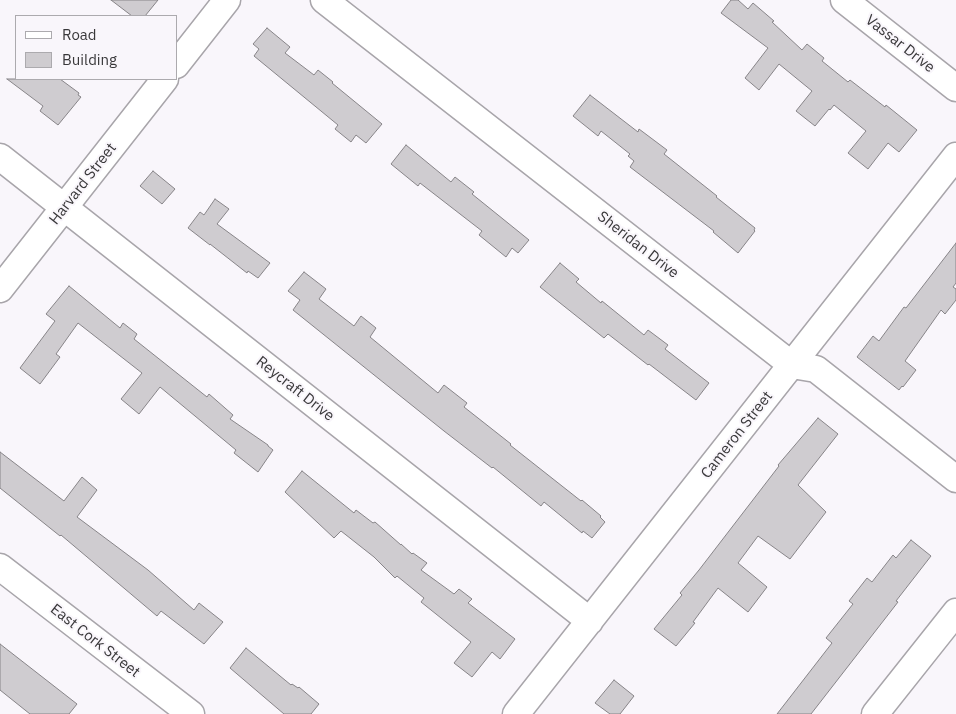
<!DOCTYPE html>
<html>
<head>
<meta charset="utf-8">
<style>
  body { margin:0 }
  #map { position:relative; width:956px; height:714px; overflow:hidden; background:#f9f6fb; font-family:"IBM Plex Sans",sans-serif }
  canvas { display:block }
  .legend { position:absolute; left:15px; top:15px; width:162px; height:65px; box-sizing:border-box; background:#f9f6fb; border:1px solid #acaaae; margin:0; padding:6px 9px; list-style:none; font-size:15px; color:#39383a }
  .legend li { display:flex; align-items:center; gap:10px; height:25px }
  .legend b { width:25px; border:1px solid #acaaae }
</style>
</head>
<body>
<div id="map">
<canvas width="956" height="714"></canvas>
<ul class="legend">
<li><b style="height:6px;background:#fff"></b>Road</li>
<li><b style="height:14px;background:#cfccd0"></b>Building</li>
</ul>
</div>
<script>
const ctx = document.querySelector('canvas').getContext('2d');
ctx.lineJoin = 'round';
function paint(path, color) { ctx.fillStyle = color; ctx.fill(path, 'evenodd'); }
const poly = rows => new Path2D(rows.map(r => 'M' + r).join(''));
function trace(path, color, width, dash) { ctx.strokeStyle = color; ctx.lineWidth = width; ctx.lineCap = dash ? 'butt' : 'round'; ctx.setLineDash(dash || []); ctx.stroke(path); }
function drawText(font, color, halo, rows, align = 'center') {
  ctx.font = font + ' "IBM Plex Sans",sans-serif'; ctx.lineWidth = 4; ctx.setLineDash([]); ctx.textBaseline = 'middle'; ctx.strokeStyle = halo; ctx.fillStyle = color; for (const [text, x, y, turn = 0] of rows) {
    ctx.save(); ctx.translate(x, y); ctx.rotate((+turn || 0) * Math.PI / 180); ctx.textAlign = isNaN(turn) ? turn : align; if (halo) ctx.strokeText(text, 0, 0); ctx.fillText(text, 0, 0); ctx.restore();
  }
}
const building = poly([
  [111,0,158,0,145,16,132,16,111,0],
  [731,0,738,0,748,9,753,3,774,21,772,22,802,50,807,44,824,58,822,61,848,82,850,80,885,107,886,105,917,130,899,152,888,143,868,169,848,153,866,131,834,105,830,110,829,109,815,126,796,111,812,91,779,64,759,90,745,78,768,48,721,13,731,0],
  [267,28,290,47,285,53,314,75,318,70,333,82,332,83,382,124,366,143,356,135,351,142,335,129,338,125,254,56,259,49,253,44,267,28],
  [7,79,60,79,79,93,78,95,81,97,58,125,40,111,43,106,7,79],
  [590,95,638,132,639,129,667,150,664,154,717,196,716,197,755,228,754,230,755,231,738,253,713,232,714,231,630,167,634,161,628,156,630,154,601,131,598,136,573,116,590,95],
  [406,145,451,182,455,177,474,192,472,194,529,240,518,253,512,248,506,257,479,235,482,231,420,183,418,186,391,164,406,145],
  [153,171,175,189,162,204,140,186,153,171],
  [215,199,229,209,217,224,270,263,258,278,248,271,247,273,210,244,210,245,188,228,200,212,204,215,215,199],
  [956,243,956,283,953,287,956,289,956,300,945,314,941,310,905,361,916,370,903,387,902,386,899,390,857,357,873,336,879,341,904,307,906,308,956,243],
  [560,263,579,279,576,282,601,303,602,301,644,335,648,330,668,345,665,349,709,383,696,400,649,364,648,365,608,334,604,338,540,287,560,263],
  [304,272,326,289,319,299,354,326,361,316,376,328,370,337,438,393,444,385,467,403,464,407,511,444,510,445,581,501,582,500,601,516,600,517,605,522,592,538,583,531,582,533,544,502,541,506,493,467,492,468,444,431,293,310,300,300,288,291,304,272],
  [69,286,120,328,123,323,137,334,134,339,207,397,209,394,233,415,230,419,268,445,268,446,273,450,258,472,234,453,236,450,160,387,139,414,121,399,142,373,78,323,56,354,60,357,40,384,20,368,55,321,46,314,69,286],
  [818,418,838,434,798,485,826,512,790,559,758,536,738,563,767,587,748,612,718,588,693,622,695,623,676,646,654,629,682,595,680,593,699,570,779,466,778,465,818,418],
  [0,452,64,501,82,477,97,490,77,517,148,570,194,610,199,603,223,622,204,644,161,611,157,616,61,535,60,536,0,488,0,452],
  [302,471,354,513,356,510,373,523,375,522,401,545,401,544,412,554,413,553,427,563,421,570,454,594,459,589,472,599,468,603,515,639,500,659,492,652,472,677,454,663,471,642,421,602,424,598,397,576,395,578,374,557,341,531,334,538,285,492,302,471],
  [911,540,931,556,896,601,898,602,811,714,777,714,832,643,826,638,853,604,849,601,867,578,872,582,893,555,896,558,911,540],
  [0,644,77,704,69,714,30,714,0,690,0,644],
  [246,648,291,685,292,684,298,688,299,687,319,704,311,714,284,714,230,668,246,648],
  [614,680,634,696,620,714,610,714,595,703,614,680]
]);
const minor = poly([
  [324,0,792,365,816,369,956,479],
  [844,0,956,88],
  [176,65,227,0],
  [0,157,590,621],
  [0,289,165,79],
  [0,567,191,714],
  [516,714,956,156],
  [875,714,956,612]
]);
const streetNames = [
  ["Vassar Drive",900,44,38],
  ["Harvard Street",83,184,-52],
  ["Sheridan Drive",638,245,38],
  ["Reycraft Drive",295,389,38],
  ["Cameron Street",737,435,-52],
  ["East Cork Street",95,641,38]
];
paint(building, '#cfccd0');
trace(building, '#878488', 1);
trace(minor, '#a8a5aa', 29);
trace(minor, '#fff', 26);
drawText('15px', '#39383a', '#f9f6fb', streetNames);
</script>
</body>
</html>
